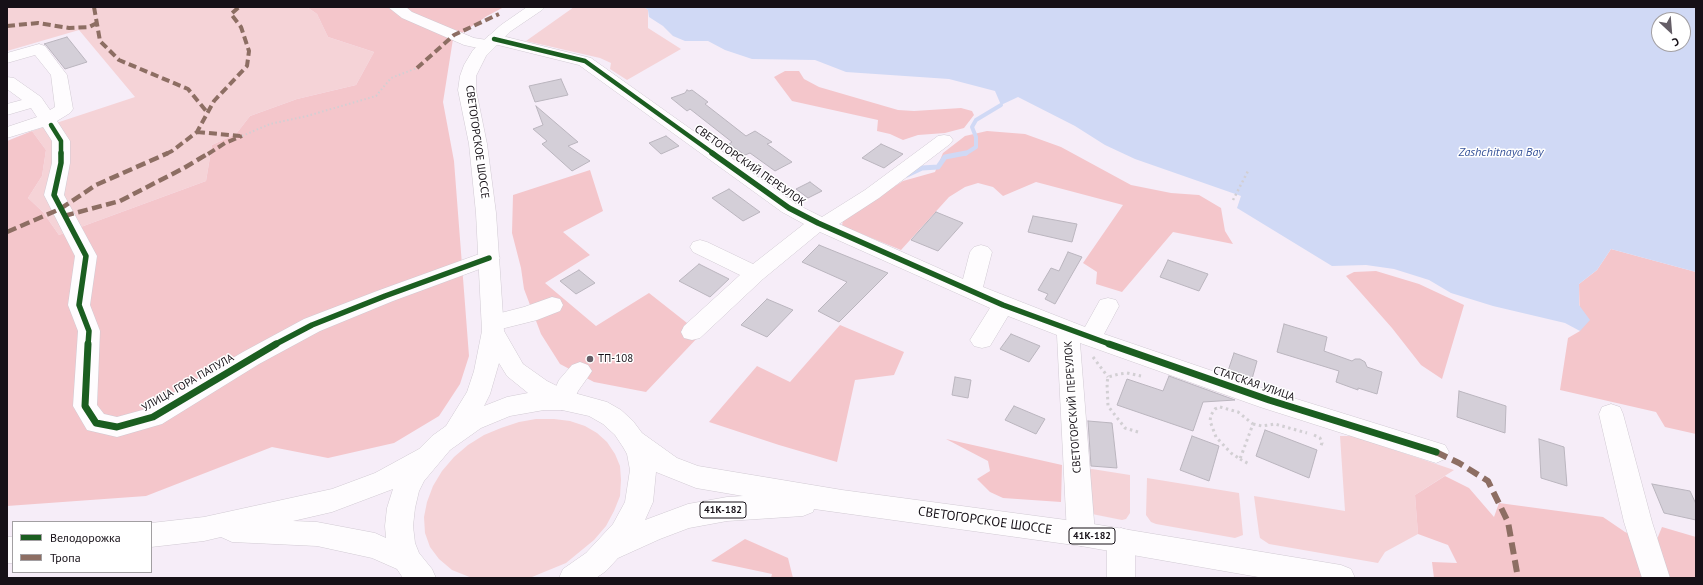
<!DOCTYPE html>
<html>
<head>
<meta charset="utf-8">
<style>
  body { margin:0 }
  #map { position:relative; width:1703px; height:585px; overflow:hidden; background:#f6edf8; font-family:"PT Sans",sans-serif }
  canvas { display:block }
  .frame { position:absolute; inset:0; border:8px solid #161017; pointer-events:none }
  .legend { position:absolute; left:12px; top:521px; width:140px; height:52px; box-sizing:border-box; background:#fff; border:1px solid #a29fa2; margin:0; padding:5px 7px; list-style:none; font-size:12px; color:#161017 }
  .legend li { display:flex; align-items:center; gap:8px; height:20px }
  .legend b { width:20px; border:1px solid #a29fa2 }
  .north { position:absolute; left:1651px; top:12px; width:40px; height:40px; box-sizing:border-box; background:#fff; border:1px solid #a29fa2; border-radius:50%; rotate:154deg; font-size:11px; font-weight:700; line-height:16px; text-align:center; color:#161017 }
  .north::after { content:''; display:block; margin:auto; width:14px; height:18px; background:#645d66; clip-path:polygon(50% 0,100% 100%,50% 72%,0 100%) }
</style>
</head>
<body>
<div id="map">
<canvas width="1703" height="585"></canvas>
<div class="frame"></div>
<ul class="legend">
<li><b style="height:5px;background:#1b5e20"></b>Велодорожка</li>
<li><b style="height:5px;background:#8d6e63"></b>Тропа</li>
</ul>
<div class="north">С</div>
</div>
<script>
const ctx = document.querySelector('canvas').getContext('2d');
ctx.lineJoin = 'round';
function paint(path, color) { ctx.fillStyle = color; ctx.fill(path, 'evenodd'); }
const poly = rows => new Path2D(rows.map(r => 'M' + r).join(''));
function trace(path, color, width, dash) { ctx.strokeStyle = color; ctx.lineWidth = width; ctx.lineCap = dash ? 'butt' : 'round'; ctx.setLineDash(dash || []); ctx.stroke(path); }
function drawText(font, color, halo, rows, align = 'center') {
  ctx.font = font + ' "PT Sans",sans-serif'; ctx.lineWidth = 3; ctx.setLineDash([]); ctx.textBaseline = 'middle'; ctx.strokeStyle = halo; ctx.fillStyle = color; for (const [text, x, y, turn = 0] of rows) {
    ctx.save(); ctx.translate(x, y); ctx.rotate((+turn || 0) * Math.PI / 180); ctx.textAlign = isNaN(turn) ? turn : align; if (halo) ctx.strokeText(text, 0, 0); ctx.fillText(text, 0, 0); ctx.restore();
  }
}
const green = poly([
  [7,7,307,7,317,14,328,37,374,52,356,85,297,99,250,116,236,134,212,145,206,181,59,235,43,212,28,198,42,176,46,150,32,131,135,97,79,30,7,51],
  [574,7,644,7,648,10,648,28,681,49,627,80,610,69,611,63,600,58,526,41],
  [536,419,554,419,570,421,585,426,597,433,607,442,615,454,620,466,621,480,620,496,614,511,606,526,594,540,566,563,532,577,472,578,452,570,439,559,430,547,425,533,424,517,427,502,433,486,442,471,454,457,468,445,484,435,501,428,519,422],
  [1340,436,1353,436,1454,470,1415,495,1418,534,1385,552,1378,563,1269,544,1260,538,1259,533,1254,496,1345,511],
  [1092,469,1130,475,1130,513,1126,519,1122,520,1092,514,1086,470],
  [1147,478,1239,493,1243,535,1235,538,1156,524,1151,522,1146,515]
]);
const forest = poly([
  [307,7,504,7,487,16,453,39,443,102,454,161,469,356,460,384,439,416,394,443,328,458,272,447,146,496,7,506,7,141,32,131,46,150,42,176,28,198,43,212,59,235,206,181,212,145,236,134,250,116,297,99,356,85,374,52,328,37,317,14],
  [785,71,799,71,804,79,819,87,898,110,914,111,961,108,972,111,974,115,964,128,945,133,918,135,903,140,890,134,877,131,878,120,792,101,774,77],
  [987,131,1025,134,1061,147,1131,185,1171,193,1199,195,1221,208,1225,231,1233,244,1173,232,1122,292,1096,284,1097,272,1083,263,1123,205,1036,182,1003,196,993,187,978,183,965,187,949,197,901,250,842,226,843,219,903,181,935,172,943,153,965,136],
  [590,170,603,211,563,232,590,255,545,283,596,326,649,293,701,334,646,392,594,382,560,364,541,334,524,289,521,268,512,233,513,195],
  [1611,249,1696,272,1696,434,1665,427,1656,412,1560,390,1568,338,1580,331,1579,284,1597,270],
  [1376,271,1419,284,1464,305,1442,379,1421,365,1392,328,1346,276,1354,272],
  [840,325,904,352,894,375,855,380,837,462,779,445,709,422,757,366,790,382],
  [946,439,1062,465,1061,502,1003,498,990,492,977,479,990,471,988,461],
  [1445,476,1469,488,1494,517,1499,503,1603,517,1625,532,1655,544,1662,527,1696,537,1696,578,1434,578,1432,562,1457,563,1448,545,1418,534,1415,495],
  [745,539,788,558,793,578,771,578,772,574,711,561]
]);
const water = poly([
  [644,7,1696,7,1696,272,1611,249,1597,270,1579,284,1579,305,1590,320,1580,331,1565,323,1493,306,1451,293,1429,280,1394,269,1366,265,1332,266,1237,208,1241,196,1135,159,1105,145,1075,126,1018,97,1001,105,995,91,949,79,846,72,815,60,752,59,725,50,708,41,685,41,673,36,663,26,649,17,648,10],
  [1659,20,1683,20,1683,44,1659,44]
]);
const streamFar1 = poly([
  [965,154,976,147,976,137,972,127,976,120,1001,105]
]);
const stream = poly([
  [907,175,922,168,938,167,945,157,966,153]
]);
const building = poly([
  [67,37,87,62,65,69,46,45,44,44,67,37],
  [561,79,568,95,535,102,529,86,561,79],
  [687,90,689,91,692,90,708,102,705,104,746,136,755,131,772,142,767,144,792,162,775,171,750,153,745,155,729,144,732,142,690,109,687,111,671,98,685,93,687,90],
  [536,106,578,142,568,146,590,161,572,171,542,144,547,141,533,129,543,125,536,106],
  [666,136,679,146,661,154,649,143,666,136],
  [881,144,903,154,884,168,862,158,881,144],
  [810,182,822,191,808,198,796,189,810,182],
  [729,189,760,212,743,221,712,198,729,189],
  [936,212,963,223,938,251,911,240,936,212],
  [1033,216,1077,224,1072,242,1028,232,1033,216],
  [819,245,888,273,839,322,818,311,847,282,802,262,819,245],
  [1068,252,1082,257,1055,304,1045,299,1048,294,1038,290,1051,268,1059,271,1068,252],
  [1168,260,1208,274,1199,291,1160,277,1168,260],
  [699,264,729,279,710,297,679,281,699,264],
  [579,270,595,283,576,294,560,281,579,270],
  [767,299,793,310,767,337,741,325,767,299],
  [1284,324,1327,337,1324,351,1352,361,1355,359,1360,359,1365,362,1367,367,1382,372,1377,394,1358,388,1358,390,1336,382,1339,371,1277,352,1284,324],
  [1011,334,1040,346,1029,362,1000,349,1011,334],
  [1234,353,1257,361,1252,379,1228,371,1234,353],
  [1169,376,1235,400,1203,402,1193,431,1117,405,1127,379,1163,391,1169,376],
  [955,377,971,380,968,398,952,395,955,377],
  [1459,391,1506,406,1505,433,1457,417,1459,391],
  [1014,406,1045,419,1036,434,1005,420,1014,406],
  [1088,421,1112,423,1117,468,1091,466,1088,421],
  [1265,430,1317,450,1309,478,1256,456,1265,430],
  [1192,436,1219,446,1209,481,1180,470,1192,436],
  [1539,439,1564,447,1567,486,1541,478,1539,439],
  [1652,484,1690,491,1696,504,1696,520,1664,513,1652,484]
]);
const pathFar2 = poly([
  [242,136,270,124,307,116,376,96,391,78,417,68]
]);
const pathFar1 = poly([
  [1233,200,1248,171]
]);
const path = poly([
  [1093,357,1108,377],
  [1220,407,1238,412,1253,424,1240,459,1231,453,1216,437,1210,421,1211,415,1215,409,1220,407],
  [1253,424,1262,426,1275,424,1307,433],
  [1138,432,1125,428,1108,406,1107,383,1108,377,1119,374,1127,373,1141,376],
  [1314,435,1320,438,1322,443,1320,448],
  [1240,459,1249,464]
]);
const minor = poly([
  [388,7,406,7,412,12,474,38,487,40,488,36,494,34,591,58,796,204,822,217,865,190,938,136,944,135,950,136,953,140,950,144,879,198,839,224,963,279,970,252,974,247,981,245,988,247,992,252,983,287,1085,327,1100,300,1108,298,1116,300,1119,306,1104,334,1274,392,1445,445,1449,452,1445,459,1436,463,1260,407,1080,343,1095,534,1091,543,1081,546,1071,543,1067,534,1057,335,1008,316,990,346,982,348,974,346,970,340,990,308,820,232,763,279,700,338,692,340,684,338,681,332,684,326,740,275,693,252,690,247,693,242,700,240,707,242,753,264,804,224,782,212,579,65,494,44,493,48,487,50,464,45,402,18,388,7],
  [39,44,45,46,67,75,73,109,70,113,57,121,70,141,70,163,64,195,97,256,90,305,100,331,97,405,104,414,117,417,146,409,243,352,304,319,377,291,482,253,489,251,496,253,500,258,496,263,393,301,320,331,259,364,162,424,117,437,87,430,73,406,78,331,68,305,75,256,44,195,52,163,52,141,43,127,7,138,7,127,37,117,31,108,7,115,7,104,22,100,7,89,7,77,14,78,41,97,50,110,55,107,51,75,35,55,7,63,7,53,39,44],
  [552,297,560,299,563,305,560,311,537,320,493,331,485,329,482,323,485,317,524,307,552,297],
  [580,362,588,365,592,371,588,377,578,391,571,407,562,410,553,407,550,400,559,380,572,365,580,362],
  [1611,404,1620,407,1623,414,1652,522,1670,578,1642,578,1624,522,1599,414,1602,407,1611,404],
  [1121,528,1131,531,1135,540,1135,578,1107,578,1107,540,1111,531,1121,528]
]);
const major = poly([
  [527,7,545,7,542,10,511,31,486,56,476,76,476,90,487,144,496,213,504,331,523,364,547,381,567,391,607,402,621,410,633,421,642,433,677,458,698,466,842,490,1081,522,1341,565,1351,569,1355,578,1264,578,1081,546,814,509,813,512,803,516,727,521,689,528,660,539,618,558,606,571,596,578,559,578,563,569,586,553,613,524,625,502,630,470,627,454,623,447,615,435,603,424,589,416,562,410,544,410,510,416,481,428,450,450,424,481,419,491,415,508,413,526,415,543,419,553,432,569,436,578,403,578,397,569,372,558,317,546,232,542,221,537,204,541,151,547,151,523,204,517,332,489,375,473,419,449,432,436,446,426,467,392,474,371,482,331,476,213,469,144,458,90,460,76,464,65,473,50,501,25,527,7],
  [499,363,507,376,528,393,507,397,484,406,490,394,499,363],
  [656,472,696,488,743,496,727,497,688,504,645,520,653,502,656,472],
  [393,489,387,508,385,526,386,538,375,533,317,522,293,521,332,512,393,489],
  [7,537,13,537,13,563,7,563,7,537]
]);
const quietFar2 = poly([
  [94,7,100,41,119,60,188,89,207,112],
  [7,26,38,23,69,28,89,27,97,23],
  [417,68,454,35,499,14],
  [197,132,240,136],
  [166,154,172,151,197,132,214,101,247,66,249,51,241,27,231,14,239,7],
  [208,154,225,143,242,136]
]);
const quietFar1 = poly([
  [64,216,120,201,184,168,209,153],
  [7,232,60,209,96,185,168,153]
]);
const quiet = poly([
  [1436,452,1459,463,1488,481,1508,522,1518,578]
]);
const cyclewayFar2 = poly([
  [494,39,585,61,714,154],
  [51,125,61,141,61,154]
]);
const cyclewayFar1 = poly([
  [61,153,61,163,54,195,86,256,79,305,89,331,88,345],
  [712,153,789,208,818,223,1003,305,1112,345],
  [274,345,312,325,385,296,489,258]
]);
const cycleway = poly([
  [88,344,85,406,96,423,117,427,153,417,276,344],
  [1109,344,1269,400,1436,452]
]);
const markers = [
  [590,359,4,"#645d66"]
];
const shields = [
  [723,510,46],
  [1092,536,46]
];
const shieldNames = [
  ["41К-182",723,510],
  ["41К-182",1092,536]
];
const streetNames = [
  ["СВЕТОГОРСКОЕ ШОССЕ",477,142,82],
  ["СВЕТОГОРСКИЙ ПЕРЕУЛОК",750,166,35],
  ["УЛИЦА ГОРА ПАПУЛА",188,383,-30],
  ["СТАТСКАЯ УЛИЦА",1254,384,19],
  ["СВЕТОГОРСКИЙ ПЕРЕУЛОК",1073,407,-94]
];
const poiNames = [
  ["ТП-108",598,359]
];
const waterNames = [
  ["Zashchitnaya Bay",1501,153]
];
const nearStreetnames = [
  ["СВЕТОГОРСКОЕ ШОССЕ",985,521,8]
];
paint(green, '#f5d3d7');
paint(forest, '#f4c6cb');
paint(water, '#d0d9f5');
trace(streamFar1, '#d0d9f5', 4);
trace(stream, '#d0d9f5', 5);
paint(building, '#d4cfd8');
trace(building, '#bab5be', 1);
trace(minor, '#d1cad3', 1);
trace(major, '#d1cad3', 1);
trace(pathFar2, '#d2cfd3', 2, [1.5, 2.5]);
trace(pathFar1, '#d2cfd3', 2.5, [2, 3]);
trace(path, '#d2cfd3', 3, [2.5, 3.5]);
paint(minor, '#fefcfe');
paint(major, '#fefcfe');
trace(quietFar2, '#8d6e63', 4, [8, 4]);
trace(quietFar1, '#8d6e63', 4.5, [10, 4.5]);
trace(quiet, '#8d6e63', 6, [12, 6]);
trace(cyclewayFar2, '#1b5e20', 4.5);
trace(cyclewayFar1, '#1b5e20', 5.5);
trace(cycleway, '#1b5e20', 7);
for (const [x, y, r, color] of markers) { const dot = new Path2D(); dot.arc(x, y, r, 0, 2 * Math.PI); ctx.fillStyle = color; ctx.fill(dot); trace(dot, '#fff', 1.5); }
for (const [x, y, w] of shields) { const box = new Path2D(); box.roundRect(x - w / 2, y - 8, w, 16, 3); ctx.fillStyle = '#fff'; ctx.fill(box); trace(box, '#161017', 1); }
drawText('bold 10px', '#161017', null, shieldNames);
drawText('11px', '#161017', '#fff', streetNames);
drawText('11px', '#161017', '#fff', poiNames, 'left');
drawText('italic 12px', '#365399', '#fff', waterNames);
drawText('13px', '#161017', '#fff', nearStreetnames);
</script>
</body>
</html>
